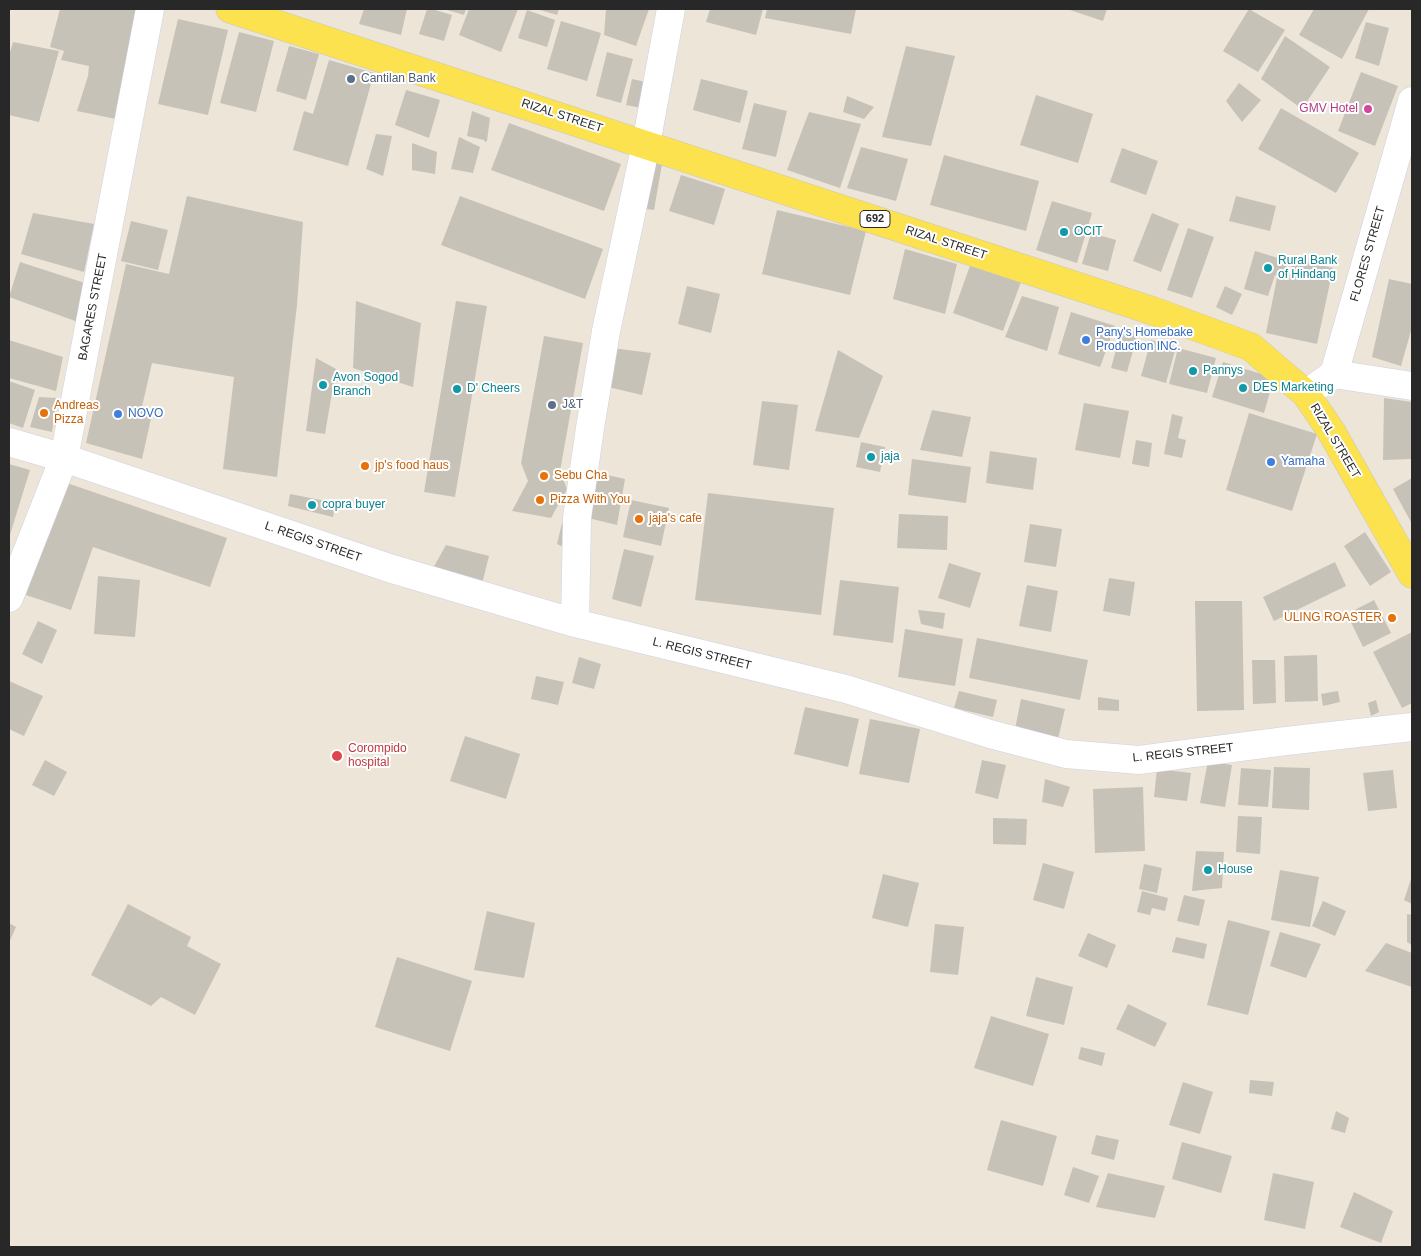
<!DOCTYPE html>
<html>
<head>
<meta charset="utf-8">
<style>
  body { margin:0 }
  #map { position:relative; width:1421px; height:1256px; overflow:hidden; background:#ece5d8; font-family:Helvetica,sans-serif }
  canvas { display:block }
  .frame { position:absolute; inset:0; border:10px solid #282828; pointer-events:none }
</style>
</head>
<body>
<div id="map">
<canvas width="1421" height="1256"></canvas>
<div class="frame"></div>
</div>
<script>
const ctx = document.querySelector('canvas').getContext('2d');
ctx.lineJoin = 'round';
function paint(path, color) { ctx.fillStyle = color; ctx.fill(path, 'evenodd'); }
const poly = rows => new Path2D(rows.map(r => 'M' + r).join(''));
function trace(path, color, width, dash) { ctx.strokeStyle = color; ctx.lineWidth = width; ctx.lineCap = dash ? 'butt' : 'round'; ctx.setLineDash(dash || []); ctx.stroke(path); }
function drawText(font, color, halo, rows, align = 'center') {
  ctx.font = font + ' Helvetica,sans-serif'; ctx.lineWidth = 4; ctx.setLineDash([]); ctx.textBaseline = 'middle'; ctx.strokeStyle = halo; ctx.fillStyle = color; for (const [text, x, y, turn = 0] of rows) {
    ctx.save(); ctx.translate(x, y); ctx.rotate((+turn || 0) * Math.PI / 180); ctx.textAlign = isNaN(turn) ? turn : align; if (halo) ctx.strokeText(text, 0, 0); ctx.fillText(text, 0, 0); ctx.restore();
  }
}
const building = poly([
  [60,9,138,9,121,120,77,111,88,76,89,66,61,60,64,51,50,47],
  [364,9,407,9,401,35,359,24],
  [427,9,432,9,452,15,444,41,419,34],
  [444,9,466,9,464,15],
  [469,9,518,9,501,52,459,35],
  [537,9,559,9,557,15],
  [606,9,649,9,636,46,604,35],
  [710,9,763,9,756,35,706,22],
  [767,9,856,9,851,34,765,18],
  [1067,9,1107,9,1103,21],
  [1249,9,1285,30,1258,72,1223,51],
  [1314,9,1369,9,1342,59,1299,35],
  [527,10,555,20,547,47,518,38],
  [178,19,228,30,208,115,158,104],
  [561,21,601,33,587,81,547,69],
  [1366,22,1389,28,1379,66,1355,58],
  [239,32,274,41,256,112,220,103],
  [1285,36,1330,67,1302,109,1261,79],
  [13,42,59,51,39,122,9,115,9,56],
  [289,46,319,54,306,100,276,91],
  [906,46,955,56,931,146,882,137],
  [607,52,633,59,621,103,596,96],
  [329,60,374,73,348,166,293,150,304,111,313,114],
  [1361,72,1398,86,1375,146,1338,131],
  [632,79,646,82,641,108,626,105],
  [701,79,748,91,740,123,693,110],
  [1239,83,1261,100,1242,122,1226,101],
  [406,90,440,100,429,138,395,125],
  [1036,95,1093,114,1078,163,1020,145],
  [847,96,874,107,864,119,843,112],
  [754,103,787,111,776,157,742,149],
  [1281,108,1359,153,1336,193,1258,149],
  [472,111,490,118,487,141,485,142,484,140,467,136],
  [809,112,861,124,840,188,787,170],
  [509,123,621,164,604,211,491,170],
  [376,134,392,136,383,176,366,169],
  [459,137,480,147,473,173,451,169],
  [412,143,437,152,435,174,412,170],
  [861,147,908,159,896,201,847,188],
  [1122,148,1158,161,1146,195,1110,182],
  [944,155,1039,181,1026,231,930,205],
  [652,161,662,164,654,210,640,208],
  [681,175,725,189,714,225,669,211],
  [187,196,303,222,297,305,277,477,223,469,234,377,152,363,141,411,152,414,142,459,86,443,126,264,169,274],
  [460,196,603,249,585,299,441,245],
  [1236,196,1276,206,1270,231,1229,221],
  [1052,201,1092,213,1077,263,1036,250],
  [777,210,866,231,850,295,762,274],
  [33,213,94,224,84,272,21,254],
  [1152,213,1179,224,1161,272,1133,261],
  [131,221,168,230,158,270,121,261],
  [1188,228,1214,237,1192,298,1167,290],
  [1091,233,1116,240,1108,271,1082,264],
  [905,249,957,264,945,314,893,299],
  [1255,251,1288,261,1283,277,1275,275,1268,296,1244,289],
  [1293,259,1333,268,1317,344,1266,333,1277,278,1289,280],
  [20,262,91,285,78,322,9,297],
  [971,263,1021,282,1003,331,953,313],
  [1389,279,1412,284,1412,327,1401,366,1372,357],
  [687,286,720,294,711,333,678,324],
  [1225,286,1242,294,1232,315,1216,307],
  [1022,296,1059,307,1047,351,1005,337],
  [356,301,421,323,413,387,353,368],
  [456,301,487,306,455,497,424,492],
  [1071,312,1115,326,1100,367,1058,354],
  [1122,328,1138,333,1127,372,1111,368],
  [544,336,583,343,560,471,567,489,551,518,512,511,528,481,521,463],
  [9,340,63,357,56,391,9,378],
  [1151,340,1176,347,1166,383,1141,376],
  [612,348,651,353,642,395,608,387],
  [1178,348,1216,358,1207,393,1169,384],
  [838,350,883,376,859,438,815,431],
  [316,358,336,369,325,434,306,431],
  [1223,362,1274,378,1264,413,1212,397],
  [9,381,35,390,23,428,9,423],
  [39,397,57,398,52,432,30,427],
  [1384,398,1412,402,1412,459,1383,460],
  [762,401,798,405,789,470,753,465],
  [1084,403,1129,411,1120,458,1075,450],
  [932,410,971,417,962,457,920,450],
  [1249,413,1317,434,1292,511,1226,490],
  [1172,414,1183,417,1178,438,1186,440,1182,458,1164,454],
  [1136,440,1152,443,1149,467,1132,464],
  [861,442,885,447,880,472,856,467],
  [990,451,1037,458,1033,490,986,483],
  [912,459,971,467,966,503,908,495],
  [9,464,30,470,9,538],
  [598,473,625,479,617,525,588,518],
  [1412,478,1412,524,1393,489],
  [64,482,227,538,210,587,93,547,71,610,26,595],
  [708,493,834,508,821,615,695,600],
  [290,494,336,503,333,517,288,506],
  [631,500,669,508,661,546,623,537],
  [899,514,948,516,947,550,897,548],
  [562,523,573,526,568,549,557,544],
  [1030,524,1062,529,1056,567,1024,562],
  [1365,532,1391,572,1370,586,1344,546],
  [446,545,489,556,482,584,432,570],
  [624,549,654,556,641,607,612,599],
  [1335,562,1346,586,1274,621,1263,597],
  [949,563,981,573,970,608,938,598],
  [98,576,140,580,135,637,94,634],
  [1109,578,1135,582,1130,616,1103,611],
  [840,580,899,587,893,643,833,635],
  [1027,585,1058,591,1051,632,1019,626],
  [1374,600,1391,633,1363,647,1347,614],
  [1195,601,1242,601,1244,710,1197,711],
  [918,610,945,613,943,629,921,624],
  [38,621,57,630,42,664,22,654],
  [905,629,963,639,955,686,898,677],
  [1412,632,1412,703,1402,708,1373,652],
  [977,638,1088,660,1080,700,969,678],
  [1317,655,1318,701,1285,702,1284,656],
  [579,657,601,664,594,689,572,683],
  [1252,660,1275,660,1276,703,1253,704],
  [536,676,564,682,558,705,531,699],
  [9,681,43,696,24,736,9,729],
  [959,691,997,700,993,717,954,708],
  [1338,691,1340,702,1323,706,1321,694],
  [1098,697,1119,700,1119,711,1098,710],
  [1021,699,1065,709,1058,739,1015,729],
  [1376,700,1379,712,1371,716,1368,703],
  [805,707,859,719,848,767,794,754],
  [870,719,920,729,909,783,859,774],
  [465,736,520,754,506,799,450,781],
  [45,760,67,772,54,796,32,785],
  [982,760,1006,765,998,799,975,793],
  [1208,761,1232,765,1225,807,1200,803],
  [1274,767,1310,768,1309,810,1272,808],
  [1241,768,1271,770,1268,807,1238,805],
  [1157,769,1191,773,1187,801,1154,797],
  [1393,770,1397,808,1368,811,1363,773],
  [1045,779,1070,787,1063,807,1042,802],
  [1143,787,1145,851,1095,853,1093,789],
  [1238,816,1262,817,1260,854,1236,852],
  [993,818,1027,819,1026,845,993,844],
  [1196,851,1224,852,1222,888,1192,891],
  [1043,863,1074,872,1064,909,1033,900],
  [1144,864,1162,868,1157,893,1139,889],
  [1280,870,1319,877,1310,927,1271,920],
  [883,874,919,883,908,927,872,918],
  [1412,876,1412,904,1404,900],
  [1142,891,1168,898,1165,911,1152,908,1150,915,1137,912],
  [1184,895,1205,900,1199,926,1177,921],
  [1323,901,1346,911,1335,936,1312,926],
  [128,904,191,937,187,946,221,964,195,1015,161,997,151,1006,91,975],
  [487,911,535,923,524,978,474,970],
  [1407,914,1412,915,1412,945,1407,942],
  [1228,920,1270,931,1248,1015,1207,1005],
  [9,923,16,927,9,943],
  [935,924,964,927,958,975,930,972],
  [1280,932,1321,944,1306,978,1270,966],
  [1088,933,1116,945,1107,968,1078,956],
  [1176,937,1207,944,1204,959,1172,952],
  [1386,943,1412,953,1412,987,1365,971],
  [397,957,472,981,450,1051,375,1027],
  [1036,977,1073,987,1064,1025,1026,1016],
  [1128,1004,1167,1023,1155,1047,1116,1029],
  [991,1016,1049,1034,1033,1086,974,1068],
  [1081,1047,1105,1053,1102,1066,1078,1059],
  [1250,1080,1274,1082,1272,1096,1249,1093],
  [1183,1082,1213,1092,1200,1134,1169,1125],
  [1336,1111,1349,1118,1345,1133,1331,1129],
  [1001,1120,1057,1136,1043,1186,987,1170],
  [1096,1135,1119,1140,1114,1160,1091,1154],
  [1182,1142,1232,1156,1221,1193,1172,1179],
  [1073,1167,1099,1176,1089,1203,1064,1195],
  [1108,1173,1165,1186,1155,1218,1096,1207],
  [1273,1173,1314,1182,1305,1229,1264,1220],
  [1354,1192,1393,1211,1381,1243,1340,1227]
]);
const minor = poly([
  [1334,374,1412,386],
  [1306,394,1334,374,1412,101],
  [9,442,64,458,389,568,575,623,846,689,990,734,1066,754,1139,760,1286,741,1412,727],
  [9,598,64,458,150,9],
  [575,623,577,518,590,428,606,331,646,144,671,9]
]);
const major = poly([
  [230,9,1153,311,1251,347,1306,394,1331,431,1412,574]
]);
const markers = [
  [351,79,5,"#5c6f8a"],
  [1368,109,5,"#d1479c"],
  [1064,232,5,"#0f9aa8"],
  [1268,268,5,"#0f9aa8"],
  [1086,340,5,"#3f7fe0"],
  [1193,371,5,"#0f9aa8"],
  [323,385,5,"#0f9aa8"],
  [1243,388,5,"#0f9aa8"],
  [457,389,5,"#0f9aa8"],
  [552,405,5,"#5c6f8a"],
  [44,413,5,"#e8710a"],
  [118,414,5,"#3f7fe0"],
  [871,457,5,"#0f9aa8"],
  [1271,462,5,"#3f7fe0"],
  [365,466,5,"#e8710a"],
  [544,476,5,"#e8710a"],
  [540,500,5,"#e8710a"],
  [312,505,5,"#0f9aa8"],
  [639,519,5,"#e8710a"],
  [1392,618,5,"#e8710a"],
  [337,756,6,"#e0444e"],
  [1208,870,5,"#0f9aa8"]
];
const shields = [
  [875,219,30]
];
const shieldNames = [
  ["692",875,219]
];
const serviceNames = [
  ["Cantilan Bank",361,79],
  ["J&T",562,405]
];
const hotelNames = [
  ["GMV Hotel",1358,109]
];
const streetNames = [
  ["RIZAL STREET",562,116,18],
  ["RIZAL STREET",946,243,18],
  ["FLORES STREET",1368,254,-74],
  ["BAGARES STREET",93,307,-79],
  ["RIZAL STREET",1335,441,59],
  ["L. REGIS STREET",313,542,19],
  ["L. REGIS STREET",702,654,14],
  ["L. REGIS STREET",1183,753,-6]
];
const cultureNames = [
  ["OCIT",1074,232],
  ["Rural Bank",1278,261],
  ["of Hindang",1278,275],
  ["Pannys",1203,371],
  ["Avon Sogod",333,378],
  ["Branch",333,392],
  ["DES Marketing",1253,388],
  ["D' Cheers",467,389],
  ["jaja",881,457],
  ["copra buyer",322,505],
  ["House",1218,870]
];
const shopNames = [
  ["Pany's Homebake",1096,333],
  ["Production INC.",1096,347],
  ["NOVO",128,414],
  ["Yamaha",1281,462]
];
const foodNames = [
  ["Andreas",54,406],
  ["Pizza",54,420],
  ["jp's food haus",375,466],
  ["Sebu Cha",554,476],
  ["Pizza With You",550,500],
  ["jaja's cafe",649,519],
  ["ULING ROASTER",1382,618,"right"]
];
const healthNames = [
  ["Corompido",348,749],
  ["hospital",348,763]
];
paint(building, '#c7c2b8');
trace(minor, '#ced0e3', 29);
trace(major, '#c7c7c7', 29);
trace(minor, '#fff', 28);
trace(major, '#fce24e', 28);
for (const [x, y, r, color] of markers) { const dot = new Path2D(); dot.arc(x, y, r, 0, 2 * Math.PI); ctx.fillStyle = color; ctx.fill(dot); trace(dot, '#fff', 2); }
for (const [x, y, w] of shields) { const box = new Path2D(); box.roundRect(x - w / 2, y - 8.5, w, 17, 4); ctx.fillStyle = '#fff'; ctx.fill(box); trace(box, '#282828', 1); }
drawText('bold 11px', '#282828', null, shieldNames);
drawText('12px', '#4e5e75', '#fff', serviceNames, 'left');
drawText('12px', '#b23c85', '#fff', hotelNames, 'right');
drawText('12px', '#282828', '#fff', streetNames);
drawText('12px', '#0d838f', '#fff', cultureNames, 'left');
drawText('12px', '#366cbe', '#fff', shopNames, 'left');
drawText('12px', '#c56008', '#fff', foodNames, 'left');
drawText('12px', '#be3a42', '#fff', healthNames, 'left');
</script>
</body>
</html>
